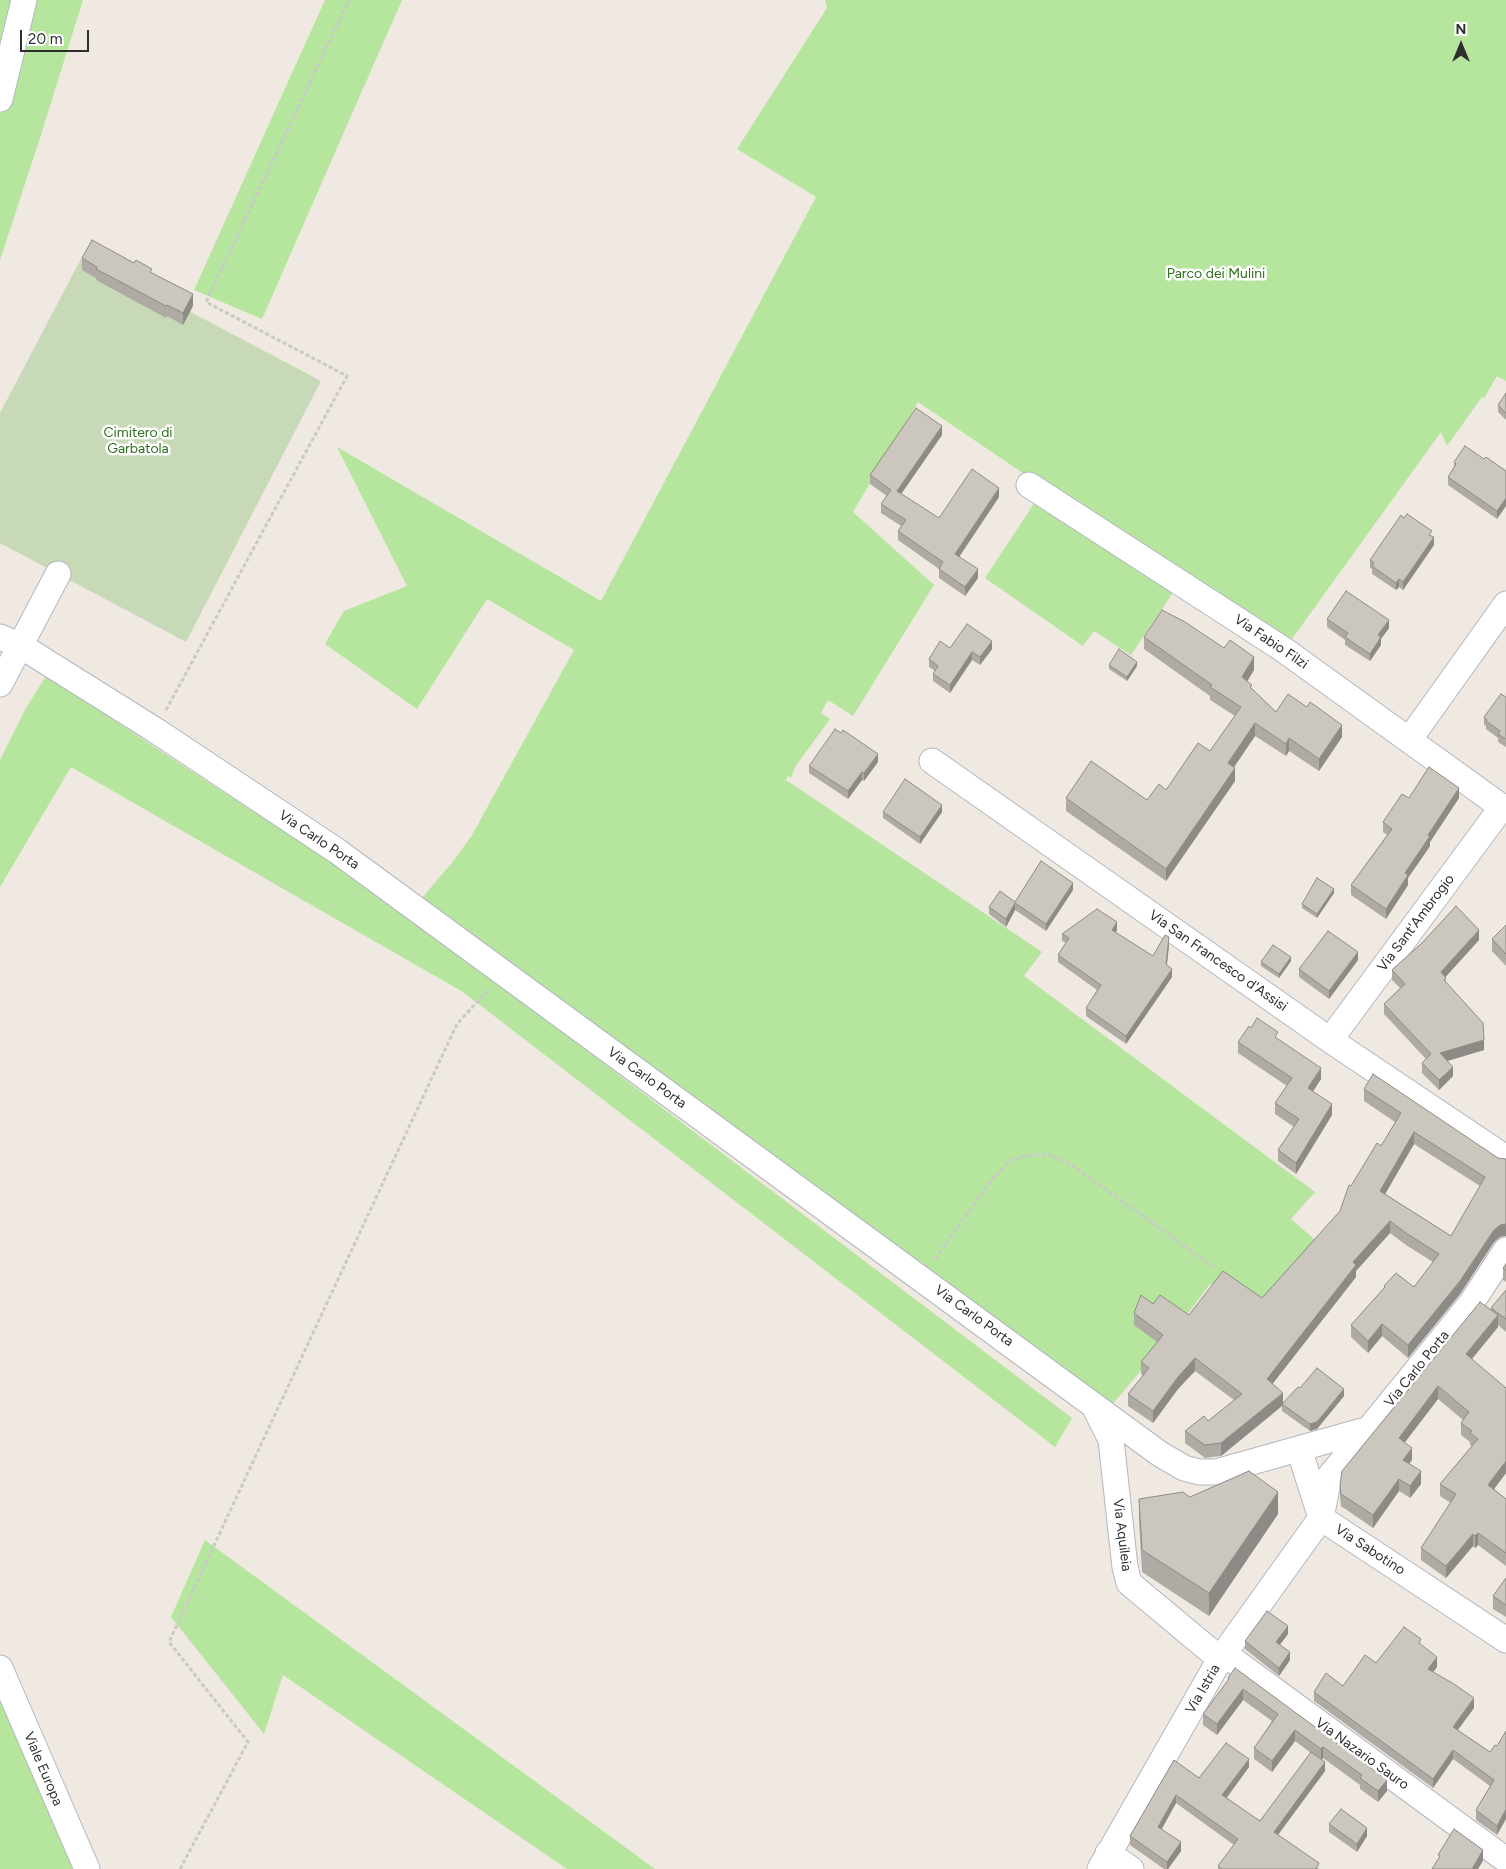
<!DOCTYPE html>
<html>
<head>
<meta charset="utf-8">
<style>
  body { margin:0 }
  #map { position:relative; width:1506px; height:1869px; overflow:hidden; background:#efe9e1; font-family:Figtree,sans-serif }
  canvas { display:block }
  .north { position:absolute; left:1436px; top:20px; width:50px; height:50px; -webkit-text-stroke:4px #fff; paint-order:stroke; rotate:0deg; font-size:14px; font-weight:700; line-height:20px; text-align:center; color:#2e2e2e }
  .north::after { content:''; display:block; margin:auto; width:18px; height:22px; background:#2e2e2e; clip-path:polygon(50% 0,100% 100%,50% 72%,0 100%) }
  .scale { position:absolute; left:20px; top:30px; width:69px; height:22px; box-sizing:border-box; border:2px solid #2e2e2e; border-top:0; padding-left:6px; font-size:15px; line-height:18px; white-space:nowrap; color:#2e2e2e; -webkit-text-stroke:4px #fff; paint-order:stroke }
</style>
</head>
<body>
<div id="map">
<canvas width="1506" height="1869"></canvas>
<div class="north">N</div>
<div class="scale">20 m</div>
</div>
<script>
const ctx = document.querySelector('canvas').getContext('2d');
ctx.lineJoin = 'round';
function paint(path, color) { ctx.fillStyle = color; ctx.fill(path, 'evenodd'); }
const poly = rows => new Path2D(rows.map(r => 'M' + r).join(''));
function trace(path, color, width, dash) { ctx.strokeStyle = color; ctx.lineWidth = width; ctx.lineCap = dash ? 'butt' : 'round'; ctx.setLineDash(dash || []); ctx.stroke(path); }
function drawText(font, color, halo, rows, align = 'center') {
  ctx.font = font + ' Figtree,sans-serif'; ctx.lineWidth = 5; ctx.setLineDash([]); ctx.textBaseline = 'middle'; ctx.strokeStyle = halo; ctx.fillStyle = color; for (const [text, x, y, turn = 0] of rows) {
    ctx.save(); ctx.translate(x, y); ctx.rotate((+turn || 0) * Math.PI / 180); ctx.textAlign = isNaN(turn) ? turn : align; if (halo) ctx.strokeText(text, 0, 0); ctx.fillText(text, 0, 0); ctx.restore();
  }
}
const green = poly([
  [0,0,83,0,40,138,0,260],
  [325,0,402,0,262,319,194,290],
  [825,0,1506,0,1506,381,1497,376,1484,398,1482,397,1447,446,1441,432,1284,650,918,402,853,512,934,585,853,716,828,700,821,713,830,719,795,767,791,778,788,776,786,780,1042,952,1024,976,1315,1192,1291,1219,1321,1245,1264,1319,1210,1284,1174,1332,1110,1407,422,898,455,859,472,835,574,650,487,599,417,709,325,644,344,611,407,586,337,447,601,601,816,197,737,149,827,8],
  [1035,502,1174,591,1131,655,1094,631,1083,646,985,578],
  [46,676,381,895,1072,1418,1055,1447,463,992,71,767,0,887,0,760,26,708],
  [205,1540,655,1869,567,1869,283,1675,264,1734,171,1617],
  [0,1700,73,1869,0,1869]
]);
const cemetery = poly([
  [83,255,321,381,186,642,0,543,0,413]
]);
const path = poly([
  [166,710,347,376,206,302,349,0],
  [935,1259,994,1177,1011,1160,1031,1155,1050,1155,1070,1164,1215,1268],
  [180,1869,248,1742,169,1642,457,1024,488,990]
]);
const minor = poly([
  [0,99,24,0],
  [1029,485,1284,650,1506,810],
  [0,637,21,646,155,730,337,851,1160,1454,1184,1468,1199,1472,1216,1472,1369,1429,1472,1302,1506,1250],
  [0,684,58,574],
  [1409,740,1506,604],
  [932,761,1330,1040,1506,1158],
  [1330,1040,1502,807],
  [1095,1408,1111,1440,1125,1567,1129,1583,1220,1659,1233,1660,1502,1857],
  [1369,1429,1329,1477,1321,1518,1506,1640],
  [0,1668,87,1869],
  [1108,1853,1131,1869],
  [1100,1869,1220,1659,1321,1518,1299,1449]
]);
const wall = poly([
  [82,258,152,273,193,306,183,325,167,316,166,318,96,280,96,278,82,270],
  [1506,393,1506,420,1498,412,1498,405],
  [942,435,901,494,939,518,999,497,959,557,978,578,965,596,939,578,939,569,898,540,898,531,901,526,881,513,881,504,887,496,870,484,870,475],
  [1484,459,1506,471,1497,519,1448,485,1448,477,1454,467,1454,462],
  [1432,536,1434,545,1403,590,1399,587,1396,590,1372,574,1372,569,1370,568,1370,560],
  [1327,619,1389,628,1381,639,1381,645,1370,661,1345,645,1345,640,1327,627],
  [1144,637,1254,670,1247,681,1252,689,1276,712,1342,737,1319,771,1289,751,1286,756,1255,736,1234,767,1235,781,1166,881,1066,811,1066,798,1147,800,1166,790,1210,751,1235,716,1210,700,1210,696,1144,649],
  [950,648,992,649,980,665,972,660,950,693,933,681,933,674,935,671,929,667,929,659],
  [1109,665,1137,666,1127,681,1109,669],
  [1506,697,1506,747,1498,742,1498,738,1486,729,1486,726,1484,725,1484,717],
  [878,762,864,781,862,780,848,799,809,773,809,766],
  [1409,798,1459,798,1430,842,1430,846,1408,878,1408,885,1386,919,1351,895,1351,885,1387,835,1383,832,1383,822],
  [883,812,942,812,920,844,883,818],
  [1073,890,1046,931,1015,910,1006,927,989,914,989,907],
  [1334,893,1317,918,1302,908,1302,904],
  [1506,925,1506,966,1492,951,1492,939],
  [1117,930,1115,933,1153,956,1169,945,1167,965,1172,977,1126,1044,1086,1016,1086,1008,1097,990,1058,962,1058,955,1066,943,1062,941,1062,934],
  [1479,940,1445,977,1446,982,1484,1050,1448,1061,1453,1076,1439,1090,1422,1073,1422,1063,1426,1059,1384,1014,1384,1004,1400,988,1392,980,1392,970],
  [1358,960,1329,999,1299,977,1299,969],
  [1291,961,1279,978,1261,966,1261,962],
  [1251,1028,1278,1039,1321,1079,1313,1091,1332,1115,1296,1174,1278,1161,1278,1150,1294,1127,1275,1114,1275,1103,1287,1086,1238,1053,1238,1042],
  [1364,1089,1498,1158,1500,1237,1494,1242,1460,1294,1408,1358,1382,1336,1368,1353,1351,1337,1351,1325,1384,1288,1384,1286,1414,1287,1433,1262,1406,1245,1390,1233,1356,1271,1356,1277,1272,1384,1283,1403,1300,1388,1344,1396,1317,1429,1310,1431,1282,1411,1282,1406,1221,1456,1205,1458,1185,1443,1185,1431,1208,1421,1234,1400,1195,1371,1178,1389,1153,1423,1128,1406,1128,1394,1143,1376,1141,1374,1141,1362,1157,1342,1134,1325,1134,1313,1153,1304,1189,1315,1262,1298,1340,1211,1351,1186,1381,1146,1395,1122,1364,1101],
  [1414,1144,1480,1186,1451,1236,1385,1194],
  [1506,1264,1506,1282,1503,1280,1503,1268],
  [1506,1290,1506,1332,1498,1325,1498,1327,1472,1359,1506,1473,1494,1489,1506,1499,1506,1566,1478,1545,1475,1548,1473,1546,1446,1578,1421,1560,1421,1548,1451,1503,1440,1496,1440,1484,1472,1446,1470,1445,1470,1442,1461,1435,1461,1423,1463,1420,1438,1399,1405,1442,1412,1460,1409,1464,1421,1484,1410,1498,1399,1491,1373,1528,1341,1506,1340,1497,1340,1485,1491,1310,1491,1308],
  [1190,1497,1278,1514,1209,1616,1142,1572,1139,1521,1139,1499],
  [1506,1578,1506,1617,1493,1609,1493,1596],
  [1288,1634,1280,1644,1290,1660,1279,1676,1245,1649,1245,1641],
  [1421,1645,1437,1667,1433,1672,1474,1708,1458,1730,1490,1752,1497,1746,1497,1835,1476,1820,1476,1810,1490,1786,1453,1759,1433,1788,1314,1701,1314,1692,1343,1686,1376,1663],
  [1228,1678,1387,1791,1378,1802,1360,1789,1360,1785,1323,1758,1321,1760,1325,1771,1278,1835,1319,1869,1218,1869,1218,1866,1234,1845,1176,1803,1162,1829,1181,1851,1168,1869,1164,1869,1130,1845,1130,1836,1174,1760,1199,1778,1249,1767,1227,1798,1260,1821,1311,1753,1295,1741,1272,1772,1254,1759,1254,1748,1272,1721,1243,1700,1217,1735,1203,1725,1203,1714,1228,1681],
  [1329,1824,1367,1836,1357,1852,1329,1832]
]);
const shadedWall = poly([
  [193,294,193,306,183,325,183,313],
  [942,426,942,435,897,500,897,491],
  [999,488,999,497,955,563,955,554],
  [1506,498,1506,506,1497,519,1497,511],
  [1434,537,1434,545,1403,590,1403,582],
  [978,569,978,578,965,596,965,587],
  [1399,579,1399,587,1396,590,1396,583],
  [1389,620,1389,628,1381,639,1381,645,1370,661,1370,654,1378,635],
  [992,641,992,649,980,665,980,657],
  [972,652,972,660,950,693,950,685],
  [1254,657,1254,670,1242,690,1242,677],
  [1137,662,1137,666,1127,681,1127,677],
  [1255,723,1255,736,1228,776,1228,763],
  [1342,725,1342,737,1319,771,1319,759],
  [1289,738,1289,751,1286,756,1286,744],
  [878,754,878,762,864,781,864,773],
  [1235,768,1235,781,1166,881,1166,869],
  [862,772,862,780,848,799,848,791],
  [1459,788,1459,798,1430,842,1430,846,1408,878,1408,885,1386,919,1386,909,1405,873,1428,835],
  [942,805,942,812,920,844,920,837],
  [1073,883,1073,890,1046,931,1046,924],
  [1334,889,1334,893,1317,918,1317,914],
  [1015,903,1015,910,1006,927,1006,919],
  [1117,922,1117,930,1112,938,1112,930],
  [1479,930,1479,940,1441,982,1441,972],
  [1169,937,1169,945,1166,972,1166,964],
  [1358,952,1358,960,1329,999,1329,991],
  [1291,957,1291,961,1279,978,1279,974],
  [1172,969,1172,977,1126,1044,1126,1036],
  [1484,1040,1484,1050,1440,1063,1440,1053],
  [1453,1067,1453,1076,1439,1090,1439,1080],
  [1321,1068,1321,1079,1308,1099,1308,1088],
  [1332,1104,1332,1115,1296,1174,1296,1163],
  [1414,1132,1414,1144,1380,1203,1380,1191],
  [1390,1221,1390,1233,1356,1271,1356,1277,1267,1391,1267,1379,1353,1262],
  [1506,1224,1506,1236,1500,1237,1494,1242,1460,1294,1408,1358,1408,1345,1494,1230,1500,1225],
  [1498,1315,1498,1327,1466,1366,1466,1354],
  [1382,1324,1382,1336,1368,1353,1368,1341],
  [1195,1358,1195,1371,1178,1389,1153,1423,1153,1411,1178,1377],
  [1438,1386,1438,1399,1399,1450,1399,1438],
  [1344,1389,1344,1396,1317,1429,1310,1431,1310,1424],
  [1283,1393,1283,1404,1282,1404,1282,1406,1221,1456,1221,1443],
  [1412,1448,1412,1460,1403,1472,1403,1460],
  [1506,1461,1506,1473,1488,1497,1488,1485],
  [1421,1471,1421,1484,1410,1498,1410,1486],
  [1399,1479,1399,1491,1373,1528,1373,1515],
  [1278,1492,1278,1514,1209,1616,1209,1593],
  [1478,1533,1478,1545,1475,1548,1475,1536],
  [1473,1534,1473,1546,1446,1578,1446,1566],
  [1288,1626,1288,1634,1276,1650,1276,1642],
  [1290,1652,1290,1660,1279,1676,1279,1668],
  [1437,1657,1437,1667,1428,1679,1428,1669],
  [1243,1689,1243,1700,1217,1735,1217,1724],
  [1474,1698,1474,1708,1453,1736,1453,1727],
  [1295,1730,1295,1741,1272,1772,1272,1761],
  [1323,1747,1323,1758,1321,1760,1321,1749],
  [1453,1750,1453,1759,1433,1788,1433,1779],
  [1249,1759,1249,1767,1222,1803,1222,1795],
  [1325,1762,1325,1771,1274,1840,1274,1832],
  [1387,1780,1387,1791,1378,1802,1378,1791],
  [1176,1795,1176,1803,1158,1835,1158,1827],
  [1506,1809,1506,1819,1497,1835,1497,1826],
  [1367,1828,1367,1836,1357,1852,1357,1844],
  [1181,1842,1181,1851,1168,1869,1167,1869,1167,1862],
  [1483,1850,1483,1861,1478,1869,1472,1869]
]);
const building = poly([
  [92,240,134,263,136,260,152,269,150,272,193,294,183,313,167,305,166,306,96,269,97,267,82,258,92,240],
  [1506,393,1506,413,1498,405,1506,393],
  [916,408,942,426,897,491,939,518,972,469,999,488,955,554,978,569,965,587,939,569,943,562,898,531,906,520,881,504,891,490,870,475,916,408],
  [1465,446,1484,459,1486,457,1506,471,1506,498,1497,511,1448,477,1456,464,1454,462,1465,446],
  [1407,514,1432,531,1429,535,1434,537,1403,582,1399,579,1396,583,1372,566,1374,563,1370,560,1401,515,1404,518,1407,514],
  [1346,591,1389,620,1378,635,1381,637,1370,654,1345,637,1348,633,1327,619,1346,591],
  [1162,610,1185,622,1224,648,1230,640,1254,657,1242,677,1252,685,1250,687,1276,712,1288,694,1307,707,1310,702,1342,725,1319,759,1289,738,1286,744,1255,723,1228,763,1235,768,1166,869,1066,798,1091,761,1147,800,1159,784,1166,790,1198,743,1210,751,1241,707,1210,687,1212,685,1144,637,1162,610],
  [967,624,992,641,980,657,972,652,950,685,933,674,938,666,929,659,940,641,950,648,967,624],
  [1119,649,1137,662,1127,677,1109,665,1119,649],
  [1501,694,1506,697,1506,739,1498,734,1500,731,1486,721,1487,720,1484,717,1501,694],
  [835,729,841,733,843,730,878,754,864,773,862,772,848,791,809,766,835,729],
  [1429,767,1459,788,1428,835,1430,836,1405,873,1408,875,1386,909,1351,885,1392,829,1383,822,1402,794,1409,798,1429,767],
  [905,779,942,805,920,837,883,812,905,779],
  [1041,861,1073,883,1046,924,1015,903,1006,919,989,907,1000,891,1015,902,1041,861],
  [1317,878,1334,889,1317,914,1302,904,1317,878],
  [1456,906,1479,930,1441,972,1446,978,1444,980,1483,1023,1484,1040,1440,1053,1453,1067,1439,1080,1422,1063,1431,1054,1384,1004,1405,984,1392,970,1394,968,1422,943,1456,906],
  [1097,909,1117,922,1112,930,1153,956,1165,935,1169,937,1166,964,1172,969,1126,1036,1086,1008,1101,985,1058,955,1069,938,1062,934,1097,909],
  [1506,925,1506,954,1492,939,1506,925],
  [1328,931,1358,952,1329,991,1299,969,1328,931],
  [1273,945,1291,957,1279,974,1261,962,1273,945],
  [1257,1018,1278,1032,1275,1037,1321,1068,1308,1088,1332,1104,1296,1163,1278,1150,1299,1119,1275,1103,1292,1078,1238,1042,1249,1026,1251,1028,1257,1018],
  [1373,1074,1498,1158,1506,1159,1506,1224,1500,1225,1494,1230,1460,1281,1408,1345,1382,1324,1368,1341,1351,1325,1385,1287,1384,1286,1396,1273,1414,1287,1439,1254,1406,1233,1390,1221,1353,1262,1356,1265,1267,1379,1283,1393,1221,1443,1205,1445,1185,1431,1204,1416,1208,1421,1242,1394,1195,1358,1178,1377,1153,1411,1128,1394,1149,1368,1141,1362,1163,1335,1134,1313,1141,1295,1153,1304,1160,1295,1189,1315,1223,1271,1262,1298,1340,1211,1349,1185,1351,1186,1377,1143,1381,1146,1401,1113,1364,1089,1373,1074],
  [1414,1132,1485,1177,1451,1236,1380,1191,1414,1132],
  [1506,1264,1506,1270,1503,1268,1506,1264],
  [1506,1290,1506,1319,1491,1308,1506,1290],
  [1480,1302,1498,1315,1466,1354,1506,1388,1506,1461,1488,1485,1506,1499,1506,1553,1478,1533,1475,1536,1473,1534,1446,1566,1421,1548,1456,1494,1440,1484,1478,1439,1470,1433,1472,1431,1461,1423,1469,1412,1438,1386,1399,1438,1412,1448,1403,1460,1421,1471,1410,1486,1399,1479,1373,1515,1341,1494,1340,1485,1342,1471,1480,1302],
  [1317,1368,1344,1389,1317,1422,1310,1424,1282,1404,1298,1387,1300,1388,1317,1368],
  [1249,1471,1278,1492,1209,1593,1142,1550,1139,1499,1183,1492,1190,1497,1249,1471],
  [1506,1578,1506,1605,1493,1596,1506,1578],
  [1267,1611,1288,1626,1276,1642,1290,1652,1279,1668,1245,1641,1267,1611],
  [1404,1627,1421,1639,1419,1643,1437,1657,1428,1669,1454,1684,1474,1698,1453,1727,1490,1752,1495,1745,1497,1746,1506,1731,1506,1809,1497,1826,1476,1810,1494,1780,1453,1750,1433,1779,1314,1692,1326,1673,1343,1686,1365,1655,1376,1663,1404,1627],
  [1235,1668,1387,1780,1378,1791,1360,1778,1362,1775,1323,1747,1321,1749,1295,1730,1272,1761,1254,1748,1278,1714,1243,1689,1217,1724,1203,1714,1229,1679,1228,1678,1235,1668],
  [1226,1743,1249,1759,1222,1795,1260,1821,1311,1752,1325,1762,1274,1832,1319,1863,1316,1869,1222,1869,1218,1866,1238,1839,1176,1795,1158,1827,1181,1842,1167,1862,1130,1836,1174,1760,1199,1778,1226,1743],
  [1341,1809,1367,1828,1357,1844,1329,1824,1341,1809],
  [1454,1829,1483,1850,1472,1869,1432,1869,1440,1856,1438,1855,1454,1829]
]);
const parkNames = [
  ["Parco dei Mulini",1216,274],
  ["Cimitero di",138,433],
  ["Garbatola",138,449]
];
const streetNames = [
  ["Via Fabio Filzi",1271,642,34],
  ["Via Carlo Porta",319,840,34],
  ["Via Sant'Ambrogio",1416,923,-53],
  ["Via San Francesco d'Assisi",1218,961,35],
  ["Via Carlo Porta",647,1078,36],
  ["Via Carlo Porta",974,1316,36],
  ["Via Carlo Porta",1417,1369,-51],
  ["Via Aquileia",1122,1535,83],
  ["Via Sabotino",1370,1550,33],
  ["Via Istria",1203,1689,-60],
  ["Via Nazario Sauro",1362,1754,36],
  ["Viale Europa",43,1769,67]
];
paint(green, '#b6e59e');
paint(cemetery, '#c8d9b8');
trace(minor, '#b4b7c1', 27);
trace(path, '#c9c9c9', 3, [4, 2.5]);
trace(minor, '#fff', 25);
paint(wall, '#afaba4');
paint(shadedWall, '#8e8b86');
paint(building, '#cbc7bf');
trace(building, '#8e8b86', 1);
drawText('14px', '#2c6e1b', '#fff', parkNames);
drawText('14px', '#2e2e2e', '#fff', streetNames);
</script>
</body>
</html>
